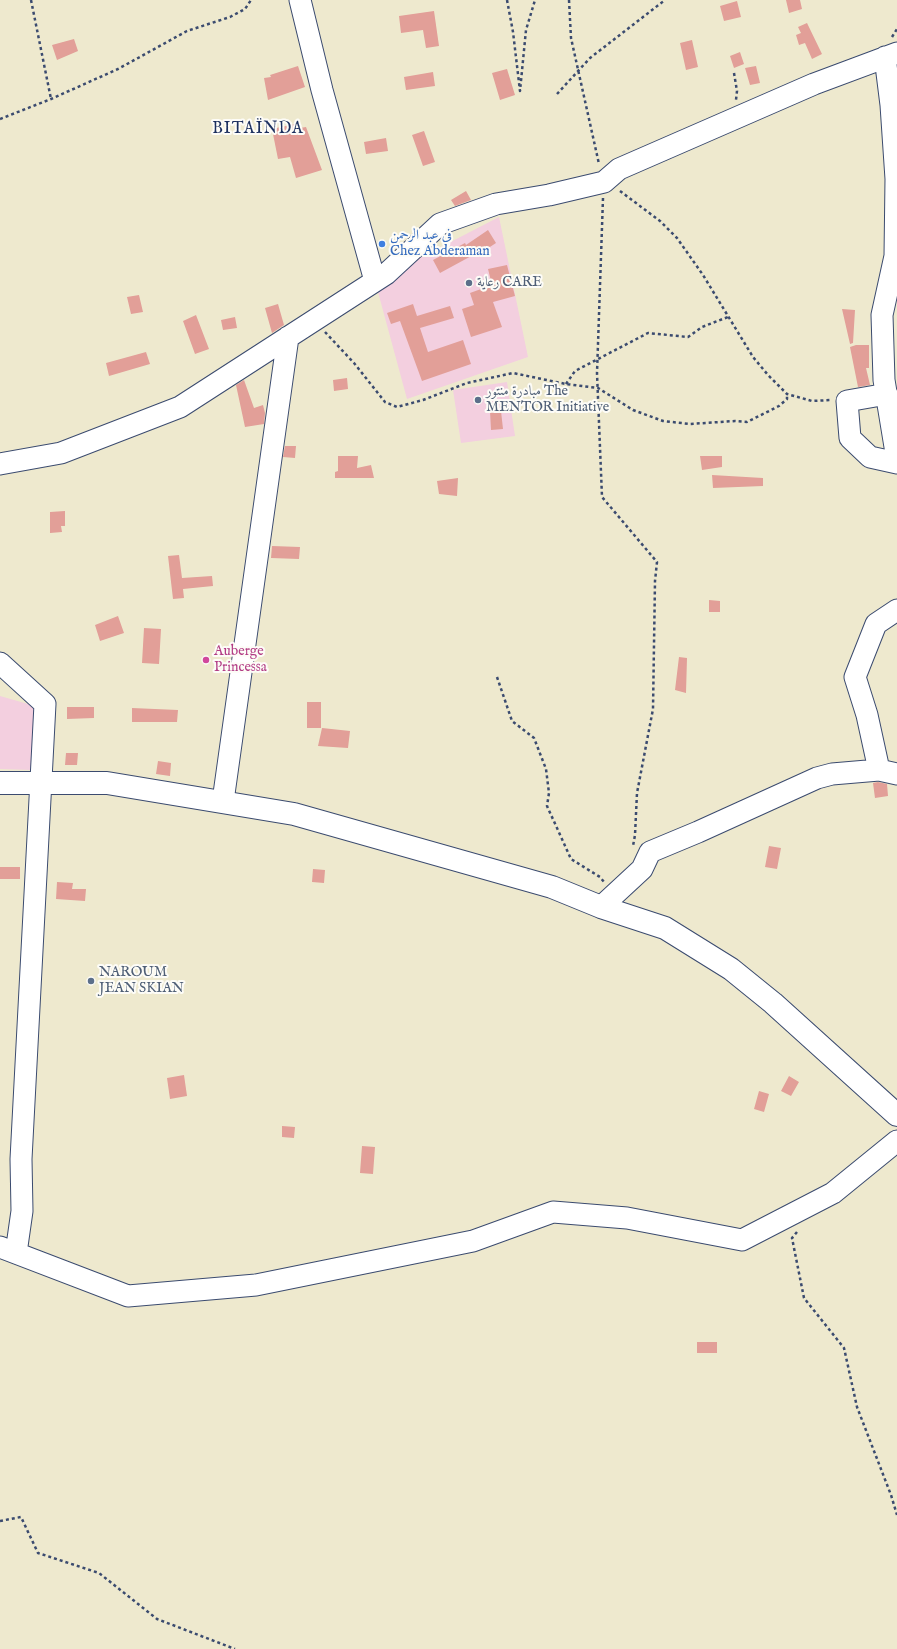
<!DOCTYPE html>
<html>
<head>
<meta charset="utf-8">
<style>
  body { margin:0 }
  canvas { display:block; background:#eee9ce }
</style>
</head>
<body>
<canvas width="897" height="1649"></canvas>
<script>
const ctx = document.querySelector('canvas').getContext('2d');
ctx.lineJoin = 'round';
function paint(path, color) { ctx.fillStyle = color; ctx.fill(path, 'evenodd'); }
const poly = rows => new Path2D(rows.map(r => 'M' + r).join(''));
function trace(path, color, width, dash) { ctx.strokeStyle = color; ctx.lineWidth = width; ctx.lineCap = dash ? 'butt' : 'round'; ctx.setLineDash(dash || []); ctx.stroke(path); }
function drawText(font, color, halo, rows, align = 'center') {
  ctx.font = font + ' "IM FELL English",Amiri,serif'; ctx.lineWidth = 4; ctx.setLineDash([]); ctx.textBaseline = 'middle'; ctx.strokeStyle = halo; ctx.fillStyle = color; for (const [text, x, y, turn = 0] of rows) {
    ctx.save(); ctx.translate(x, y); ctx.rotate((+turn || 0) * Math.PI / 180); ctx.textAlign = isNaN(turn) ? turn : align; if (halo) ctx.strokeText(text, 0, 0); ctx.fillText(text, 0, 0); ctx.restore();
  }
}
const built = poly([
  [499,217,528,357,407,399,375,281],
  [507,382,515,436,461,443,453,390],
  [0,696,35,706,32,770,0,769]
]);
const building = poly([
  [786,0,800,0,802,9,789,13],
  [737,1,741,17,724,21,720,6],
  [434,11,439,46,426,48,423,30,401,33,399,16],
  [807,23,822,54,812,59,805,43,799,45,796,35,801,33,798,27],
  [74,39,78,51,57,60,52,45],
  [692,40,698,67,686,70,680,43],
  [740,52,744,64,734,68,730,56],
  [298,66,305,87,268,100,264,78,271,77,270,75],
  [756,66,760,83,750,85,745,68],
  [507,69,515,95,500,100,492,73],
  [433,72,435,86,406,90,404,77],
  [299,123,300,128,306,127,322,170,296,178,290,157,278,159,272,129],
  [424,131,435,162,423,166,412,135],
  [386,138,388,151,366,154,364,142],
  [466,191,471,200,455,206,451,200],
  [488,230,496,243,476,256,475,254,440,273,433,260,465,243,466,245],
  [507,265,515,296,493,302,502,327,471,337,462,309,474,305,470,293,492,285,488,269],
  [139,295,143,312,131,314,127,297],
  [278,304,284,325,272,333,265,308],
  [413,304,417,316,450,306,454,318,420,328,428,352,463,340,471,364,422,381,400,321,391,324,387,313],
  [842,309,855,310,853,343,850,344],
  [196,315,209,349,195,354,183,321],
  [235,317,237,328,223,330,221,320],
  [856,345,869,345,869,368,866,368,870,385,858,387,850,347],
  [146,352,150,364,109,376,106,363],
  [347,378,348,389,334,391,333,380],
  [244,380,254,408,263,405,265,413,264,424,245,427,236,385],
  [490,411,501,411,503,429,491,430],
  [285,446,296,446,295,458,283,457],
  [338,456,358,456,357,468,371,465,374,478,335,478,335,472,338,471],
  [700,456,722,456,722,467,702,470],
  [712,475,763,478,763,486,713,488],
  [458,478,457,496,439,494,437,481],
  [65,511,65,526,61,526,62,532,50,533,50,512],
  [272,546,300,547,299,559,271,558],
  [179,555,182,578,212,576,213,586,183,589,184,598,173,599,168,556],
  [709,600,720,601,720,612,709,612],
  [118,616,124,633,100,641,95,625],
  [144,628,161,629,159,664,142,663],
  [679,657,687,658,686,693,675,690],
  [307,702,321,702,321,728,307,728],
  [67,707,94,707,94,718,67,719],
  [132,708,178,710,177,722,132,722],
  [322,728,350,731,348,748,318,746],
  [66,753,78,753,77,765,65,765],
  [158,761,171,763,170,776,156,774],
  [878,782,887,784,888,796,875,798,873,783],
  [769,846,781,848,777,869,765,867],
  [0,867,20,867,20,879,0,879],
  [313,869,325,870,324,883,312,882],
  [57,882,73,883,72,889,86,889,85,901,56,899],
  [184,1075,187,1096,170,1099,167,1078],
  [789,1076,799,1082,791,1096,781,1091],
  [759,1091,769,1094,764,1112,754,1109],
  [282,1126,295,1127,294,1138,282,1137],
  [362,1146,375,1147,373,1174,360,1173],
  [697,1342,717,1342,717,1353,697,1353]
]);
const path = poly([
  [31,0,51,99],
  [507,0,513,32,520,91,526,30,535,0],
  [569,0,571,38,599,164],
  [892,37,897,29],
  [734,73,737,91,736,100],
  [557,94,590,58,665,0],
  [0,119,51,99,118,69,187,31,230,17,245,9,251,0],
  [620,191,660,221,677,238,703,275,753,357,768,375,787,394,812,401,831,400],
  [603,198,597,373,602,497,657,562,655,581,653,709,637,793,635,835,633,846],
  [325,332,354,363,385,402,397,407,423,400,467,383,513,373,566,384,598,388,633,410,663,421,690,424,735,421,747,422,779,406,787,399,787,394],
  [566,384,575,371,648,333,688,337,702,327,728,317],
  [497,677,512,721,534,738,546,769,549,793,547,806,571,859,600,877,604,882],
  [797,1232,792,1238,804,1298,844,1348,857,1407,891,1495,897,1515],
  [0,1521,21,1517,38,1553,99,1573,157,1619,235,1649]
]);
const minor = poly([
  [300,0,322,90,375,281],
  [885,57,891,105,896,179,895,256,882,315,884,380,897,459],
  [887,394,847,401,850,438,870,457,897,463],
  [0,464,61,453,180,407,386,274,440,224,496,204,549,195,604,182,619,169,814,84,897,53],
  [0,663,45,704,21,1159,22,1211,16,1253],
  [879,770,867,715,855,677,876,624,897,610],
  [223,801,288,337],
  [601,907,642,869,650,852,698,832,817,778,832,774,879,770,897,774],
  [0,1247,128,1296,256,1285,473,1241,553,1212,627,1218,742,1240,833,1193,897,1141]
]);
const major = poly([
  [0,783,107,783,294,814,552,887,601,907,665,928,731,969,773,1003,897,1115]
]);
const markers = [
  [382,244,4,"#3f7fe0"],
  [469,283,4,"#5c6f8a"],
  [478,400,4,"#5c6f8a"],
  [206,660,4,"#d1479c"],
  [91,981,4,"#5c6f8a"]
];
const shopNames = [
  ["في عبد الرحمن",390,236],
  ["Chez Abderaman",390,252]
];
const serviceNames = [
  ["رعاية CARE",477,283],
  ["مبادرة منتور The",486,392],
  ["MENTOR Initiative",486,408],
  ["NAROUM",99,973],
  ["JEAN SKIAN",99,989]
];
const hotelNames = [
  ["Auberge",214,652],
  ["Princessa",214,668]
];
const quarterNames = [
  ["BITAÏNDA",258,130]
];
paint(built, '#f3cfdf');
paint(building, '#e29f98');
trace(minor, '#3b4b6f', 23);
trace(major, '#3b4b6f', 24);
trace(path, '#3b4b6f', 2.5, [3, 3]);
trace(minor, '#fff', 21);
trace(major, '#fff', 22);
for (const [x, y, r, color] of markers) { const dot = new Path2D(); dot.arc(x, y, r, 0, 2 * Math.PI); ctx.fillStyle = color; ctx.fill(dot); trace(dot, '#fdfcf7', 1.5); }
drawText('14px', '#366cbe', '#fdfcf7', shopNames, 'left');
drawText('14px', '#4e5e75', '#fdfcf7', serviceNames, 'left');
drawText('14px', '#b23c85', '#fdfcf7', hotelNames, 'left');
ctx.letterSpacing = '1px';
drawText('16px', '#1b2f5e', '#fdfcf7', quarterNames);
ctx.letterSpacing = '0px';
</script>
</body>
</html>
